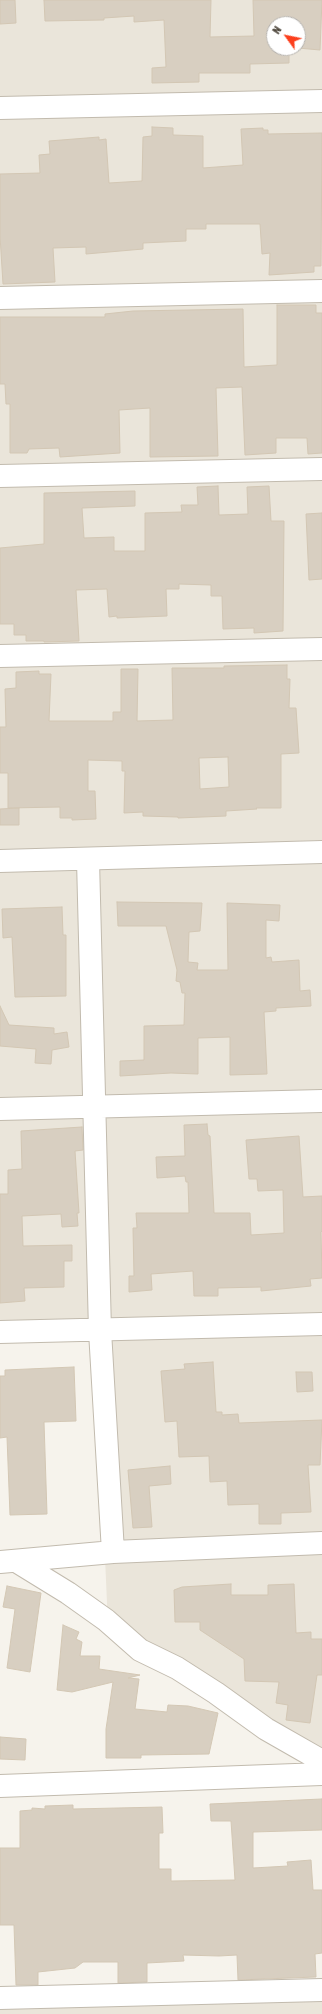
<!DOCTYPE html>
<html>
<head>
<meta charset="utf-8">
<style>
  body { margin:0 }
  #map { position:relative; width:322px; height:2014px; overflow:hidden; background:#f6f3ec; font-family:"Asap Condensed",sans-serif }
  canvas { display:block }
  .north { position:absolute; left:266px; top:16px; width:40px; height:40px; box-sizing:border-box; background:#fff; border:1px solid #b7b4b0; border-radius:50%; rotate:303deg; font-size:11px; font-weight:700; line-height:16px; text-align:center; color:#4b4439 }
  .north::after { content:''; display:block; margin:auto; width:14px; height:18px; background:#fc3f1d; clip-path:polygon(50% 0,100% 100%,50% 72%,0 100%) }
</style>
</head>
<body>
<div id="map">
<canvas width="322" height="2014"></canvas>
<div class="north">N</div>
</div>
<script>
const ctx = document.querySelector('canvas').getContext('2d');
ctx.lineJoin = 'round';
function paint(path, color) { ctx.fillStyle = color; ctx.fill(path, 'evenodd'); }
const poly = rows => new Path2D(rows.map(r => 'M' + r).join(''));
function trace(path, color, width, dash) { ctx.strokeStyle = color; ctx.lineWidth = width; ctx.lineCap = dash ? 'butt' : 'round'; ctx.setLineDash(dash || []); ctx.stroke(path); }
const residential = poly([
  [0,0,322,0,322,840,0,854],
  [274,24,298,24,298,48,274,48],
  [322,861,322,1756,108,1626,95,1328,0,1328,0,869],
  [322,1984,322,2014,0,2014,0,1995]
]);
const building = poly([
  [0,0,15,0,16,23,0,24,0,0],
  [44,0,211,0,210,37,254,36,253,0,322,0,320,50,298,48,298,24,274,24,274,48,289,48,289,63,250,64,250,73,199,73,199,82,152,83,152,68,166,67,164,20,134,22,134,16,104,18,104,20,45,21,44,0],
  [152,127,173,128,173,135,203,136,203,168,243,165,241,129,263,128,263,130,268,130,268,134,322,133,321,266,314,266,314,272,269,275,270,253,262,254,260,224,206,224,206,229,186,229,186,241,143,243,143,249,86,254,86,247,53,248,55,282,3,284,0,236,0,174,40,173,39,155,50,154,49,141,99,137,99,140,106,139,109,183,142,181,143,137,152,136,152,127],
  [277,305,316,305,316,313,322,313,322,453,308,454,307,438,276,438,276,453,245,455,242,387,216,388,218,456,150,457,150,408,119,410,120,453,60,457,59,448,29,449,27,453,10,453,10,404,6,404,5,384,0,384,0,317,105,317,105,314,133,311,243,309,244,367,277,365,277,305],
  [218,486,219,515,248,514,247,487,269,486,271,521,284,521,283,631,254,633,254,628,223,629,222,596,211,596,211,585,179,584,179,589,166,589,167,616,117,618,117,616,109,617,107,589,76,590,79,641,44,642,44,641,26,641,26,635,14,635,14,624,0,624,0,548,44,544,44,493,135,491,135,506,82,508,84,538,114,537,114,551,145,551,145,513,182,512,181,505,198,505,197,487,218,486],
  [322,513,322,579,309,580,306,514,322,513],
  [287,665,287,679,290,679,289,708,296,708,299,753,281,754,281,808,256,808,257,809,226,811,226,816,178,818,178,817,143,816,143,812,124,813,125,771,122,771,122,761,88,760,88,791,95,791,96,819,72,820,72,818,60,818,60,807,8,808,8,773,0,773,0,727,6,727,5,689,16,688,16,672,39,671,39,674,51,674,49,721,113,721,113,712,121,712,121,669,138,669,137,721,173,720,172,668,224,668,224,666,287,665],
  [228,757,229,787,200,789,199,758,228,757],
  [19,808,19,825,0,825,0,809,19,808],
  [117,902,202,903,200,931,189,932,188,962,198,963,197,970,228,970,227,903,280,905,279,921,266,920,266,958,271,957,272,962,299,960,300,991,310,990,311,1006,276,1008,276,1011,264,1012,267,1074,230,1075,230,1037,198,1038,198,1074,171,1073,120,1076,120,1061,144,1060,144,1026,184,1025,185,993,182,993,180,982,176,981,177,970,166,926,118,926,117,902],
  [62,907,63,935,66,935,66,996,15,997,12,937,3,938,2,909,62,907],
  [0,1006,9,1025,54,1028,54,1034,67,1032,69,1047,52,1050,51,1064,35,1063,36,1049,0,1046,0,1006],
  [207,1124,208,1135,210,1136,214,1213,250,1213,251,1235,284,1233,283,1190,258,1191,257,1179,249,1179,246,1140,299,1136,303,1197,322,1196,322,1231,321,1232,322,1278,310,1279,311,1286,261,1291,261,1287,218,1288,218,1296,194,1296,193,1271,151,1274,152,1290,129,1292,129,1276,134,1276,133,1228,137,1228,136,1213,189,1213,188,1182,186,1182,185,1176,157,1178,156,1157,185,1156,184,1125,207,1124],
  [82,1127,83,1150,75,1151,79,1213,77,1213,78,1226,62,1227,61,1214,22,1216,23,1246,72,1245,72,1261,64,1261,64,1287,24,1288,25,1301,0,1303,0,1194,8,1194,8,1170,22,1169,21,1131,82,1127],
  [213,1362,216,1412,222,1412,222,1415,238,1414,239,1423,322,1420,320,1465,308,1465,311,1512,281,1513,281,1524,259,1524,259,1504,228,1505,227,1481,210,1482,209,1456,179,1457,177,1421,165,1422,161,1371,185,1369,184,1364,213,1362],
  [74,1367,76,1421,44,1422,47,1514,10,1515,7,1437,0,1438,0,1376,5,1376,5,1370,74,1367],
  [296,1372,312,1372,313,1391,297,1392,296,1372],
  [170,1466,171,1484,149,1486,152,1527,133,1528,128,1470,170,1466],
  [231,1584,231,1595,268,1595,268,1585,294,1584,296,1633,311,1632,311,1639,322,1639,322,1675,317,1675,310,1723,286,1720,288,1705,276,1703,279,1682,245,1681,244,1659,200,1630,200,1622,175,1622,174,1590,182,1587,231,1584],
  [7,1586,41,1593,30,1672,7,1668,15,1609,3,1607,7,1586],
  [63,1625,79,1632,76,1639,82,1642,80,1656,100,1656,99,1669,140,1675,128,1678,139,1679,135,1709,167,1712,168,1705,188,1706,218,1713,209,1754,141,1755,141,1758,106,1758,106,1729,113,1682,72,1692,57,1690,63,1625],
  [0,1737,26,1739,25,1760,0,1759,0,1737],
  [322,1799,322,1830,253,1832,253,1868,288,1866,287,1862,311,1860,313,1890,322,1890,322,1953,315,1954,316,1977,238,1980,237,1955,219,1956,183,1955,184,1961,147,1963,147,1982,118,1983,118,1962,83,1962,75,1968,38,1972,38,1985,16,1985,14,1925,0,1925,0,1848,20,1848,20,1811,32,1810,32,1808,45,1809,45,1806,73,1805,73,1809,162,1807,163,1833,159,1833,159,1869,171,1869,171,1881,235,1880,231,1821,211,1821,210,1804,322,1799]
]);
const minor = poly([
  [0,108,322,101],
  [0,298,322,291],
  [0,476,322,469],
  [0,656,322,649],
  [88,860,100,1331,113,1552],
  [0,861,322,852],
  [0,1109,322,1101],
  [0,1332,322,1324],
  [16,1561,68,1593,106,1620,140,1650,177,1668,216,1693,266,1729,322,1761],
  [0,1562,113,1552,322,1543],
  [0,1786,322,1774],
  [0,1998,322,1990]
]);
paint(residential, '#eae5da');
paint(building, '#d8cfc1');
trace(building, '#d3c7b4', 1);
trace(minor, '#c2bbae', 24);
trace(minor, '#fff', 22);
</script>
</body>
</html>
